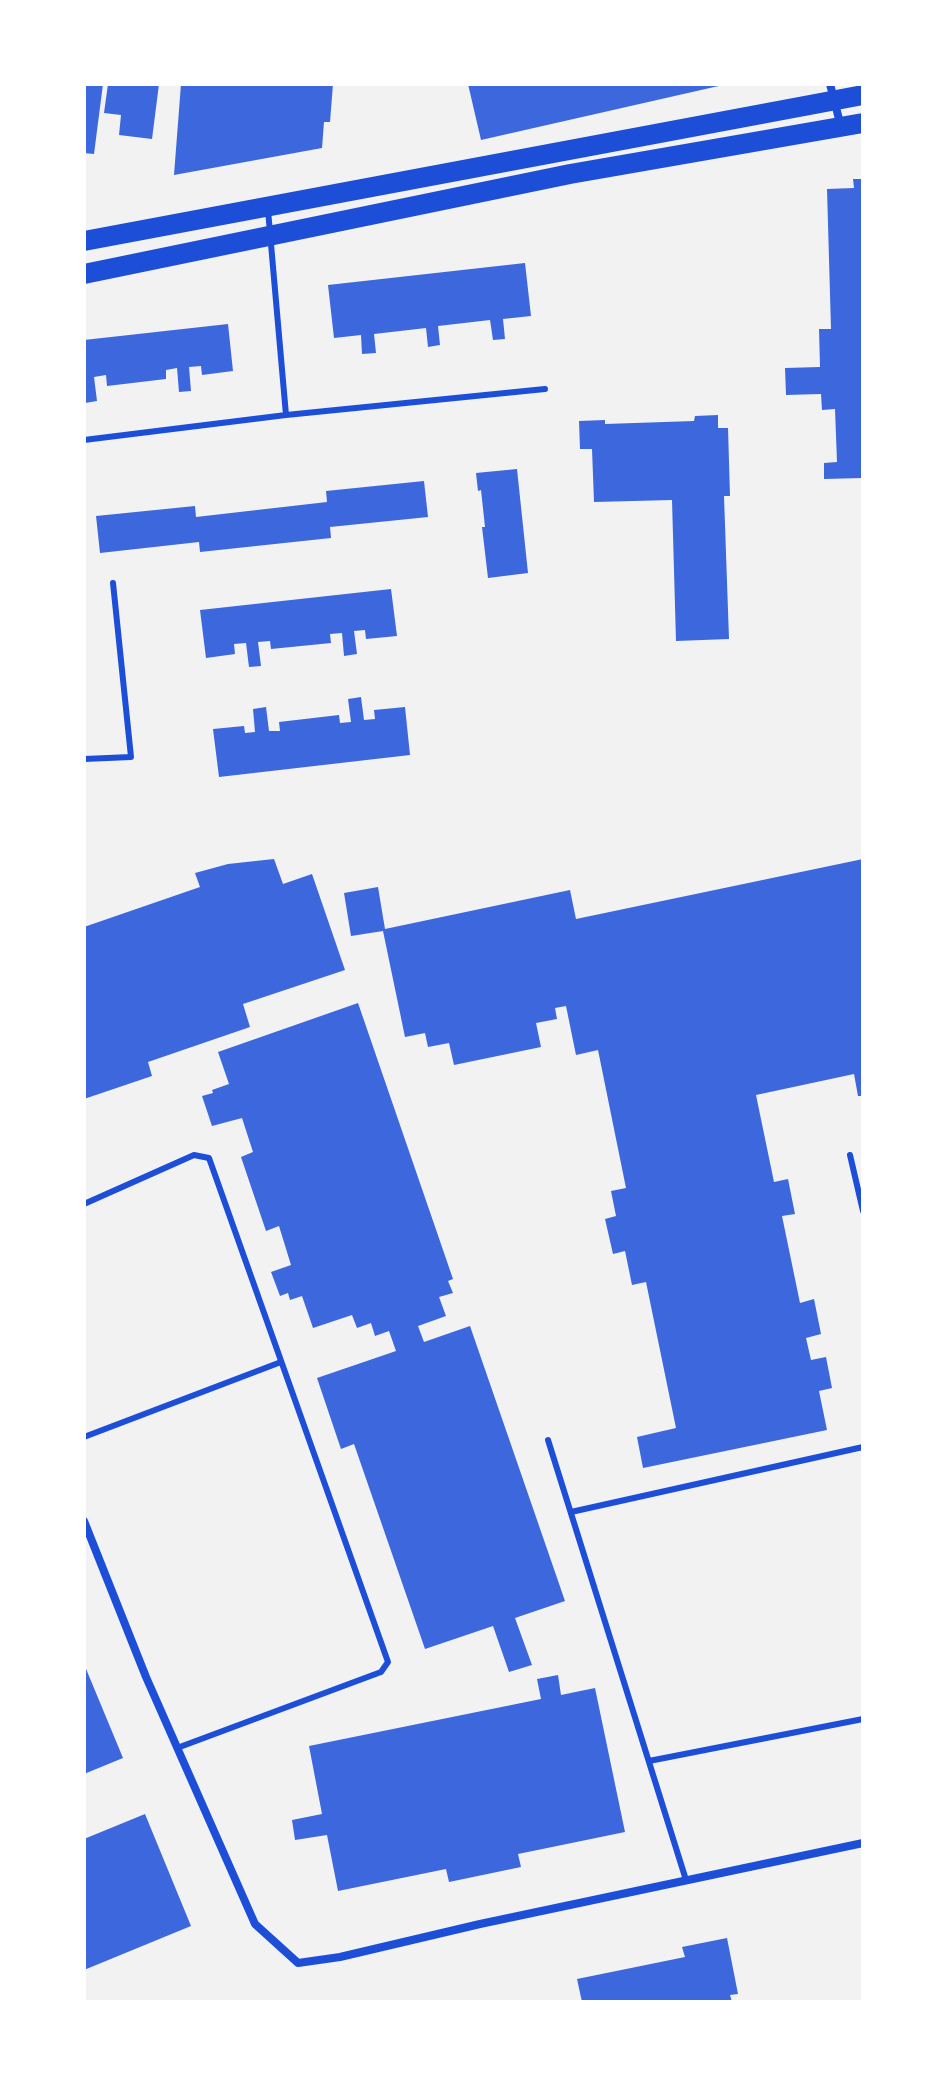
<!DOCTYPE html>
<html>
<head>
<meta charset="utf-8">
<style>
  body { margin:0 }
  #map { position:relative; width:947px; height:2086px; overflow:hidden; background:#f2f2f2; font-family:Barlow,sans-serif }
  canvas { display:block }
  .frame { position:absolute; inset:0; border:86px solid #fff; pointer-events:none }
</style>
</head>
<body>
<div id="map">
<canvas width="947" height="2086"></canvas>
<div class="frame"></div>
</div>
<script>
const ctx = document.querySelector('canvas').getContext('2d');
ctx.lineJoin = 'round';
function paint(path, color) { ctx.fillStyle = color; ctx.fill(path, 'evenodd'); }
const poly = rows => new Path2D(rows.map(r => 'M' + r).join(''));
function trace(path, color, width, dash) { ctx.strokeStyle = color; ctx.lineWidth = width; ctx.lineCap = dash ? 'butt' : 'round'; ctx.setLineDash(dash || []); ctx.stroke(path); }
const building = poly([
  [84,84,103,84,94,154,84,153],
  [108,84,159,84,152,139,119,135,121,115,104,113],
  [181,84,333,84,330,122,324,122,322,148,174,175],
  [468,84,723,84,723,85,481,140],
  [853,179,863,179,863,478,824,479,824,463,837,462,835,409,822,410,821,394,786,395,785,368,820,367,819,329,831,329,827,189,854,188],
  [525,263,531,316,503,319,505,339,493,340,490,320,438,326,440,345,428,347,426,328,374,334,376,353,362,354,361,335,334,338,328,285],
  [228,324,233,371,202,375,201,366,189,367,191,391,179,392,177,368,166,370,166,379,107,386,106,375,94,377,97,401,85,403,84,340],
  [718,415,718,428,728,428,730,496,724,496,729,639,676,641,672,500,594,502,592,449,580,449,579,421,605,420,605,424,694,421,695,416],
  [517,469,528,573,488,578,482,527,485,527,481,490,478,491,476,473],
  [424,481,428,517,330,527,331,538,200,552,199,542,100,553,96,516,195,506,196,517,327,502,326,491],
  [391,589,397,636,366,639,365,630,354,631,357,654,344,656,342,633,330,634,331,643,271,649,270,641,258,642,261,666,249,667,246,643,234,644,235,654,206,658,200,610],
  [361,697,364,720,375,719,374,710,405,707,410,755,219,777,213,729,244,726,245,733,255,732,253,709,266,707,269,731,280,731,279,722,339,715,340,723,351,722,348,699],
  [274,859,283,884,312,874,345,970,243,1004,250,1027,148,1062,152,1076,84,1099,84,927,200,887,195,873,228,864],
  [863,859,863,1096,858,1096,854,1074,756,1095,774,1182,788,1179,795,1214,782,1216,800,1303,814,1299,821,1334,806,1338,811,1360,826,1357,832,1388,819,1391,827,1430,643,1468,637,1437,676,1428,646,1282,632,1285,625,1251,613,1254,605,1219,616,1216,611,1191,626,1188,598,1050,576,1055,566,1006,555,1008,557,1019,536,1023,541,1047,454,1065,449,1043,428,1047,425,1033,405,1037,383,931,351,936,344,893,378,887,385,929,570,890,576,919],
  [358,1003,453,1279,448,1281,453,1293,439,1297,446,1316,418,1326,424,1342,470,1326,565,1601,515,1618,532,1665,509,1672,493,1626,425,1649,354,1444,341,1449,317,1378,396,1351,389,1331,375,1336,371,1323,357,1328,352,1315,313,1328,302,1296,290,1300,288,1293,280,1296,271,1272,291,1265,279,1226,266,1231,241,1157,253,1152,242,1118,212,1126,202,1096,213,1093,212,1090,229,1084,218,1052],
  [84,1664,123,1758,84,1774],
  [558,1675,561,1695,595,1688,625,1832,518,1854,521,1867,449,1882,446,1869,338,1891,327,1835,295,1840,292,1820,322,1814,309,1746,541,1699,537,1679],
  [145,1814,191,1926,84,1970,84,1839],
  [727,1938,738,1994,730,1995,732,2002,582,2002,577,1979,685,1957,682,1947]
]);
const service = poly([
  [268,210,286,415],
  [84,440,286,415,545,389],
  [84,759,131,757,113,583],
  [850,1155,863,1211],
  [84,1204,194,1155,209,1158,388,1662,381,1672,177,1748],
  [84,1437,281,1362],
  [548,1440,686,1880],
  [571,1512,863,1447],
  [649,1761,863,1719]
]);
const minor = poly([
  [830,84,841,127],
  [84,1521,146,1677,255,1924,298,1963,340,1957,480,1924,863,1843]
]);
const primary = poly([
  [84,241,863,95],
  [84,274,570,174,863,123]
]);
paint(building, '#3d67dc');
trace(service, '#1d4ed8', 6);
trace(minor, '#1d4ed8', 8);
trace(primary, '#1d4ed8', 20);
</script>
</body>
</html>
